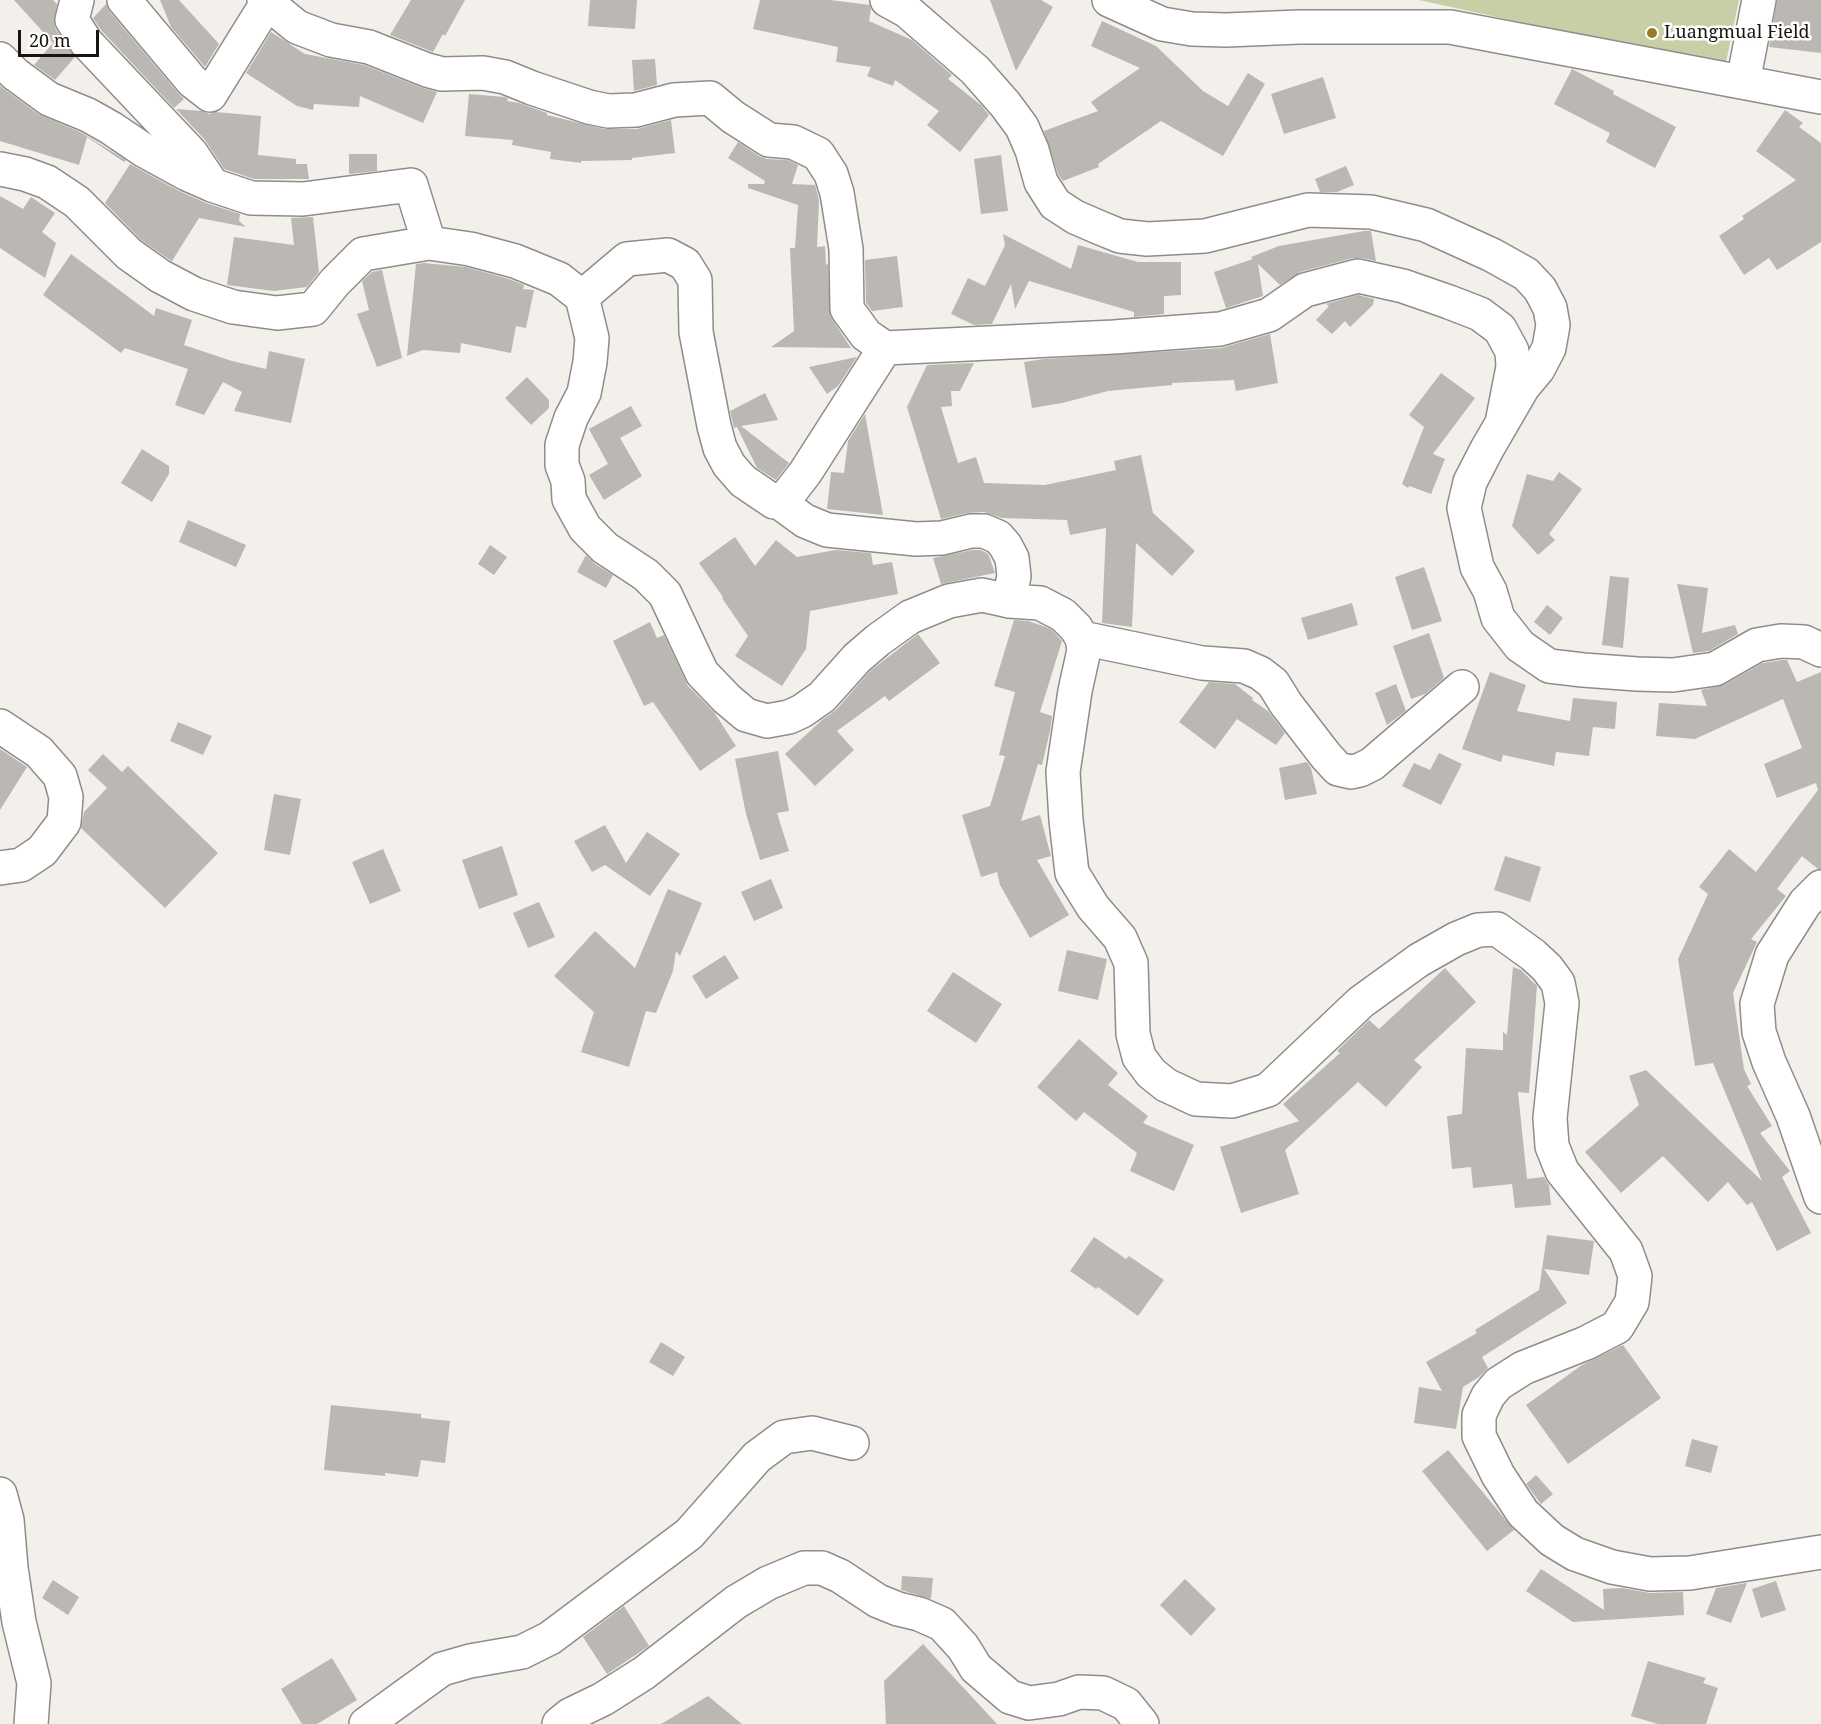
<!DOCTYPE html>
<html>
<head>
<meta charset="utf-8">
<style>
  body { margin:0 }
  #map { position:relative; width:1821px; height:1724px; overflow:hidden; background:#f3f0ec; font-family:"Noto Serif",serif }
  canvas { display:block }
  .scale { position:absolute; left:18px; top:30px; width:81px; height:27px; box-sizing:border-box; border:3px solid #161514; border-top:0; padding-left:8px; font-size:18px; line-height:21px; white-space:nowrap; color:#161514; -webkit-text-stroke:4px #fffefc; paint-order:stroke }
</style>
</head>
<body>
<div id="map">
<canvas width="1821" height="1724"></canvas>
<div class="scale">20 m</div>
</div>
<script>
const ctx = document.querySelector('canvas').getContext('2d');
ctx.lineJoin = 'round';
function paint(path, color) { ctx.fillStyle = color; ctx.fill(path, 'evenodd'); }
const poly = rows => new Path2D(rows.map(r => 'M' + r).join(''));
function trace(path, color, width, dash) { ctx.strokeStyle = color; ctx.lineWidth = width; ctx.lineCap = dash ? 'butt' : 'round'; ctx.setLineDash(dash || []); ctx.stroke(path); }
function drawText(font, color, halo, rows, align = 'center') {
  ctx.font = font + ' "Noto Serif",serif'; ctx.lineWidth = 5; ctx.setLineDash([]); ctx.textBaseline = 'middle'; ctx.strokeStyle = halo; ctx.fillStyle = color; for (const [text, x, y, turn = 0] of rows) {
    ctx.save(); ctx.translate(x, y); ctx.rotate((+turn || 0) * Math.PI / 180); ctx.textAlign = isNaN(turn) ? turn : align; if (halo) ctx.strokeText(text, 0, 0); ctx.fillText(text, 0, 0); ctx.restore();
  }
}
const green = poly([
  [1419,0,1739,0,1725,67]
]);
const building = poly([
  [14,0,53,0,57,4,54,23,56,30,75,57,55,80,34,65,53,43],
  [160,0,179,0,219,44,205,67,171,27],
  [411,0,465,0,445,36,443,34,433,52,390,35],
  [590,0,637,0,635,29,588,26],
  [760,0,830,0,870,5,871,9,869,21,912,40,952,75,948,79,981,105,989,115,960,152,927,125,939,111,895,80,893,86,867,76,871,67,836,62,838,47,753,29],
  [990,0,1041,0,1053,7,1016,71],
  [1777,0,1821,0,1821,53,1769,47],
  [106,4,110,12,178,93,184,99,174,108,101,30,93,18],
  [1102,21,1156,46,1203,91,1228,106,1248,73,1265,84,1223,156,1161,121,1098,164,1099,167,1063,181,1058,174,1044,131,1098,111,1091,102,1140,68,1091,46],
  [271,32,305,54,364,65,420,87,437,92,423,123,360,96,359,107,314,104,313,110,297,106,246,73],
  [655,59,657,85,634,91,632,60],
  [1572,69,1614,91,1613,94,1676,127,1655,168,1606,142,1610,133,1554,104],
  [1323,77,1336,118,1284,134,1271,94],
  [0,86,38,114,80,132,126,160,124,162,87,137,79,165,0,141],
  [469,94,504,97,508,98,507,101,519,103,547,113,547,115,604,129,637,129,671,120,675,153,632,158,632,160,581,161,581,163,550,159,551,152,512,145,513,140,465,136],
  [176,109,202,111,209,114,215,112,261,116,258,155,296,159,296,164,307,164,309,179,254,179,224,169,205,140],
  [1785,110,1803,123,1799,127,1821,143,1821,242,1777,270,1769,258,1744,275,1719,236,1744,219,1742,216,1796,180,1756,151],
  [738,142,759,156,767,159,788,160,798,165,792,184,815,185,819,200,817,247,825,246,826,265,828,264,830,316,851,348,771,347,794,331,790,248,795,248,798,205,748,188,748,184,764,184,765,181,728,158],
  [349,154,377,154,377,171,349,174],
  [1001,155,1008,211,981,214,974,159],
  [130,164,179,191,206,203,240,214,239,221,246,227,199,218,172,261,170,260,141,240,105,203],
  [1346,166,1354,185,1337,192,1320,192,1315,179],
  [0,196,23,209,31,197,55,213,42,232,56,243,45,278,0,248],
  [313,217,319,272,307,287,274,291,227,285,234,237,294,245,291,218],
  [1364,231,1371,231,1376,261,1362,258,1353,258,1300,272,1280,285,1258,264,1263,296,1226,308,1214,272,1253,259,1251,257,1279,246],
  [1003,234,1071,269,1078,245,1138,262,1181,262,1181,295,1164,296,1164,314,1134,317,1134,312,1029,281,1015,309,1011,284,992,324,974,325,951,314,968,278,985,286,1005,245],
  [71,254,154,316,156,308,192,320,184,345,232,361,266,369,269,351,305,359,291,423,234,411,242,392,223,382,204,415,175,405,188,369,125,348,121,353,43,295],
  [897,256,903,307,872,311,866,303,865,260],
  [424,263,466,267,509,279,524,285,523,289,534,290,526,328,516,326,511,353,461,343,460,353,423,350,407,356,416,264],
  [382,270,402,358,377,367,357,314,369,310,362,281,372,272],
  [1358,295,1374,299,1373,305,1350,327,1345,321,1332,334,1316,320,1329,306,1326,304],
  [1270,334,1278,383,1236,391,1234,380,1172,383,1172,385,1108,391,1062,403,1032,408,1024,362,1044,359,1221,348],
  [857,357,838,386,827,394,809,367],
  [974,363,960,391,951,391,952,406,941,407,958,463,976,457,984,483,1045,485,1116,470,1114,461,1141,455,1153,513,1195,551,1172,576,1136,543,1132,627,1102,623,1106,528,1070,535,1067,520,1002,518,984,512,967,513,941,519,907,407,927,365],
  [1441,373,1475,398,1433,454,1445,459,1431,494,1409,486,1408,488,1402,484,1424,427,1409,415],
  [527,377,549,400,549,408,531,425,505,398],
  [765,393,778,420,741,426,789,463,776,480,757,468,737,427,734,428,730,411],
  [631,406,642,426,620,438,642,476,604,500,589,475,608,464,589,429],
  [865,414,883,515,827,509,831,472,844,473,848,441],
  [142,449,169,466,169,474,152,502,121,483],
  [1559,472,1582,489,1549,534,1555,540,1538,555,1512,526,1527,474,1553,481],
  [188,520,246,545,236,567,179,542],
  [735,537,755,566,776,540,797,557,835,550,871,553,873,565,892,562,898,594,810,611,806,649,782,686,735,656,748,636,722,598,723,597,699,563],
  [490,545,507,557,494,575,478,564],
  [973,550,980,550,987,553,989,556,995,573,941,584,933,558],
  [586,555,595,564,613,575,606,588,577,572],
  [1424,567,1442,621,1412,630,1395,577],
  [1610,576,1629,578,1623,648,1602,645],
  [1677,584,1708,588,1702,633,1735,625,1738,634,1709,651,1693,653],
  [1352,603,1358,625,1308,640,1301,618],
  [1547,605,1563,618,1550,635,1534,622],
  [1014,620,1028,621,1043,626,1052,630,1062,641,1040,712,1052,716,1050,731,1042,765,1038,764,1021,821,1040,815,1051,856,1037,860,1069,915,1030,938,1000,885,997,872,981,877,962,815,990,806,1005,756,999,755,1015,692,994,686],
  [650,622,657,638,664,635,688,686,714,712,736,746,700,771,653,702,644,706,613,641],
  [1429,633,1444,678,1425,694,1411,699,1393,646],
  [918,634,940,663,889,701,885,696,837,731,854,750,815,786,785,754,822,720,836,710,870,671],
  [1782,660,1787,660,1797,682,1821,672,1821,869,1818,869,1802,856,1777,889,1786,896,1751,939,1757,942,1733,993,1744,1069,1751,1084,1747,1086,1772,1126,1760,1133,1790,1171,1782,1177,1811,1233,1777,1251,1752,1202,1747,1205,1728,1182,1708,1202,1663,1156,1621,1193,1585,1152,1639,1105,1629,1076,1646,1070,1762,1181,1713,1063,1695,1066,1678,959,1708,894,1699,887,1729,849,1756,872,1818,790,1816,783,1777,798,1764,764,1802,748,1783,699,1695,739,1656,736,1659,703,1707,706,1701,690,1724,685,1763,663],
  [1490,672,1526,685,1517,711,1570,721,1573,698,1617,702,1615,729,1593,727,1589,756,1556,752,1554,766,1503,755,1501,762,1462,749],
  [1209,682,1235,684,1253,698,1252,700,1268,711,1285,733,1276,745,1237,719,1215,749,1179,722],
  [1396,684,1406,711,1387,725,1375,693],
  [178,722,212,736,203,755,170,741],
  [0,749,27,767,0,810],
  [778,751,789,811,777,813,789,851,760,860,746,814,735,759],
  [1439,753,1462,764,1441,805,1402,786,1414,763,1430,770],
  [103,754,122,772,128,766,218,853,165,908,81,828,84,812,107,788,88,770],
  [1307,762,1311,768,1317,794,1285,800,1279,768],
  [274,794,301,799,290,855,264,850],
  [605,825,626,863,647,832,680,854,650,896,605,865,592,872,574,841],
  [502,846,518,895,479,909,462,860],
  [383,849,401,891,370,904,352,862],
  [1505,856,1541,867,1530,902,1494,890],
  [771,879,783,908,754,921,741,892],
  [668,889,702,903,680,956,676,951,673,971,656,1013,646,1011,629,1067,581,1052,594,1012,554,976,595,931,635,968],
  [539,902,555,937,528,948,513,913],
  [1067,950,1107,959,1098,1000,1058,991],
  [725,955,739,978,706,999,692,976],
  [1513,967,1521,970,1537,986,1529,1093,1518,1092,1527,1179,1544,1177,1549,1185,1551,1205,1515,1208,1512,1184,1473,1188,1471,1167,1452,1169,1447,1116,1462,1114,1466,1048,1503,1050,1503,1032,1507,1035],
  [1445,968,1476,1002,1414,1060,1422,1067,1386,1107,1358,1082,1285,1150,1299,1194,1241,1213,1220,1147,1299,1121,1283,1104,1340,1053,1337,1051,1369,1020,1379,1029],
  [953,972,1002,1004,976,1043,927,1011],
  [1079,1039,1118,1073,1108,1085,1148,1116,1143,1123,1194,1145,1174,1191,1130,1171,1137,1153,1084,1112,1076,1121,1037,1087],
  [1547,1235,1594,1241,1589,1275,1544,1269,1567,1303,1482,1357,1488,1368,1479,1377,1463,1387,1456,1429,1414,1423,1419,1387,1442,1391,1426,1362,1477,1333,1475,1330,1539,1290],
  [1094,1237,1126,1259,1129,1256,1164,1280,1138,1316,1098,1287,1096,1289,1070,1271],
  [661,1342,685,1357,673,1376,649,1362],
  [1623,1345,1661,1398,1568,1464,1526,1405,1582,1365],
  [331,1405,421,1414,421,1418,450,1421,445,1463,421,1460,418,1477,385,1473,385,1476,324,1470],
  [1692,1439,1718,1446,1711,1473,1685,1466],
  [1448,1450,1514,1530,1487,1551,1422,1471],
  [1536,1475,1553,1494,1541,1504,1526,1484],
  [1541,1569,1604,1610,1603,1589,1622,1588,1650,1593,1683,1592,1684,1615,1573,1622,1526,1591],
  [902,1576,933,1578,931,1599,901,1590],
  [1185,1579,1216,1609,1191,1636,1160,1605],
  [53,1580,79,1597,68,1615,42,1598],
  [1776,1581,1786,1610,1761,1618,1752,1589],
  [1747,1583,1731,1623,1706,1614,1716,1588],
  [624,1606,649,1646,607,1674,583,1637],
  [923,1644,997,1724,886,1724,884,1681],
  [332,1658,357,1700,317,1724,302,1724,281,1689],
  [1648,1661,1706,1678,1703,1683,1718,1688,1706,1724,1658,1724,1631,1716],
  [708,1696,742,1724,661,1724]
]);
const minor = poly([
  [77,0,72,20,86,42,191,153,211,183],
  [124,0,192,81,210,95,267,3],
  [264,0,297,27,331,40,369,47,427,70,442,74,483,73,505,77,532,88,589,107,608,111,636,110,674,100,710,98,733,117,769,140,793,142,818,154,831,174,837,193,846,249,847,309,866,335,885,348,1114,337,1220,329,1269,315,1305,290,1358,276,1403,286,1449,302,1480,314,1500,329,1512,351,1513,367,1503,418],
  [1109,0,1162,24,1192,29,1226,30,1299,27,1450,27,1821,97],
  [0,59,15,74,49,99,88,115,111,128,145,151,187,174,212,185,251,198,303,199,411,185,429,243],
  [1743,82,1759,0],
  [0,169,25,174,47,182,77,202,129,254,160,276,194,294,233,307,277,313,313,309,335,282,363,254,429,243,470,249,515,261,559,279,582,297,592,338,590,362,584,393,571,418,562,445,562,465,568,481,569,499,585,528,605,548,646,575,665,594,702,673,727,699,746,715,767,721,789,717,802,711,822,697,857,658,878,640,910,617,949,601,982,595,1009,601,1040,603,1063,615,1076,628,1082,638,1084,650,1075,691,1063,772,1066,820,1072,873,1093,907,1120,938,1131,963,1133,1034,1139,1057,1151,1073,1166,1085,1196,1099,1232,1101,1268,1090,1361,1002,1419,960,1456,939,1478,930,1497,929,1533,955,1547,968,1558,983,1562,1003,1550,1118,1552,1146,1562,1171,1626,1251,1635,1276,1632,1302,1617,1327,1586,1343,1523,1368,1498,1384,1488,1396,1479,1415,1479,1436,1498,1475,1523,1513,1552,1540,1575,1554,1612,1567,1650,1574,1690,1573,1821,1552],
  [582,297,627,259,668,255,685,264,695,280,696,332,714,426,720,448,729,465,743,481,774,502,784,500,805,473,885,348],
  [779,502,805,521,827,530,916,539,942,538,971,531,984,531,998,537,1005,545,1012,558,1014,576,1009,601],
  [1082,638,1202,663,1244,666,1260,673,1273,683,1286,704,1326,756,1338,769,1351,772,1360,770,1372,764,1462,687],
  [0,1494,7,1520,11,1568,19,1622,34,1683,31,1724],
  [366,1724,442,1669,470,1661,522,1652,550,1638,689,1534,757,1457,784,1437,812,1433,852,1443],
  [559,1724,570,1715,603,1699,644,1673,736,1602,768,1583,804,1568,822,1568,840,1576,878,1601,898,1609,919,1614,942,1624,963,1647,976,1668,1010,1697,1029,1703,1059,1699,1079,1692,1103,1693,1126,1704,1142,1724]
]);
const tertiary = poly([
  [887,0,907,11,975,70,1005,104,1022,127,1032,150,1041,182,1055,204,1075,217,1098,227,1120,236,1147,239,1205,236,1308,210,1371,212,1426,225,1492,255,1526,274,1540,289,1550,308,1553,325,1549,348,1538,369,1523,387,1487,449,1470,482,1464,508,1477,567,1490,591,1498,618,1520,646,1549,666,1583,670,1637,674,1673,675,1715,669,1757,645,1781,641,1804,642,1821,650],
  [0,726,39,752,60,776,66,797,64,822,42,851,21,865,0,868],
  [1821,887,1805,903,1772,955,1757,1004,1759,1032,1769,1062,1793,1116,1821,1197]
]);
const markers = [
  [1652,33,6,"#987c25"]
];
const poiNames = [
  ["Luangmual Field",1664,33]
];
paint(green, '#c8cea5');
paint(building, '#bbb7b3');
trace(minor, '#8f8d89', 36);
trace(tertiary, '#8f8d89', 36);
trace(minor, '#fff', 33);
trace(tertiary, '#fff', 33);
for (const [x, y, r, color] of markers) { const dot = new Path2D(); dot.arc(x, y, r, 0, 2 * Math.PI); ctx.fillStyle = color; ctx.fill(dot); trace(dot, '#fffefc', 2); }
drawText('18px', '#161514', '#fffefc', poiNames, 'left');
</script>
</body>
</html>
